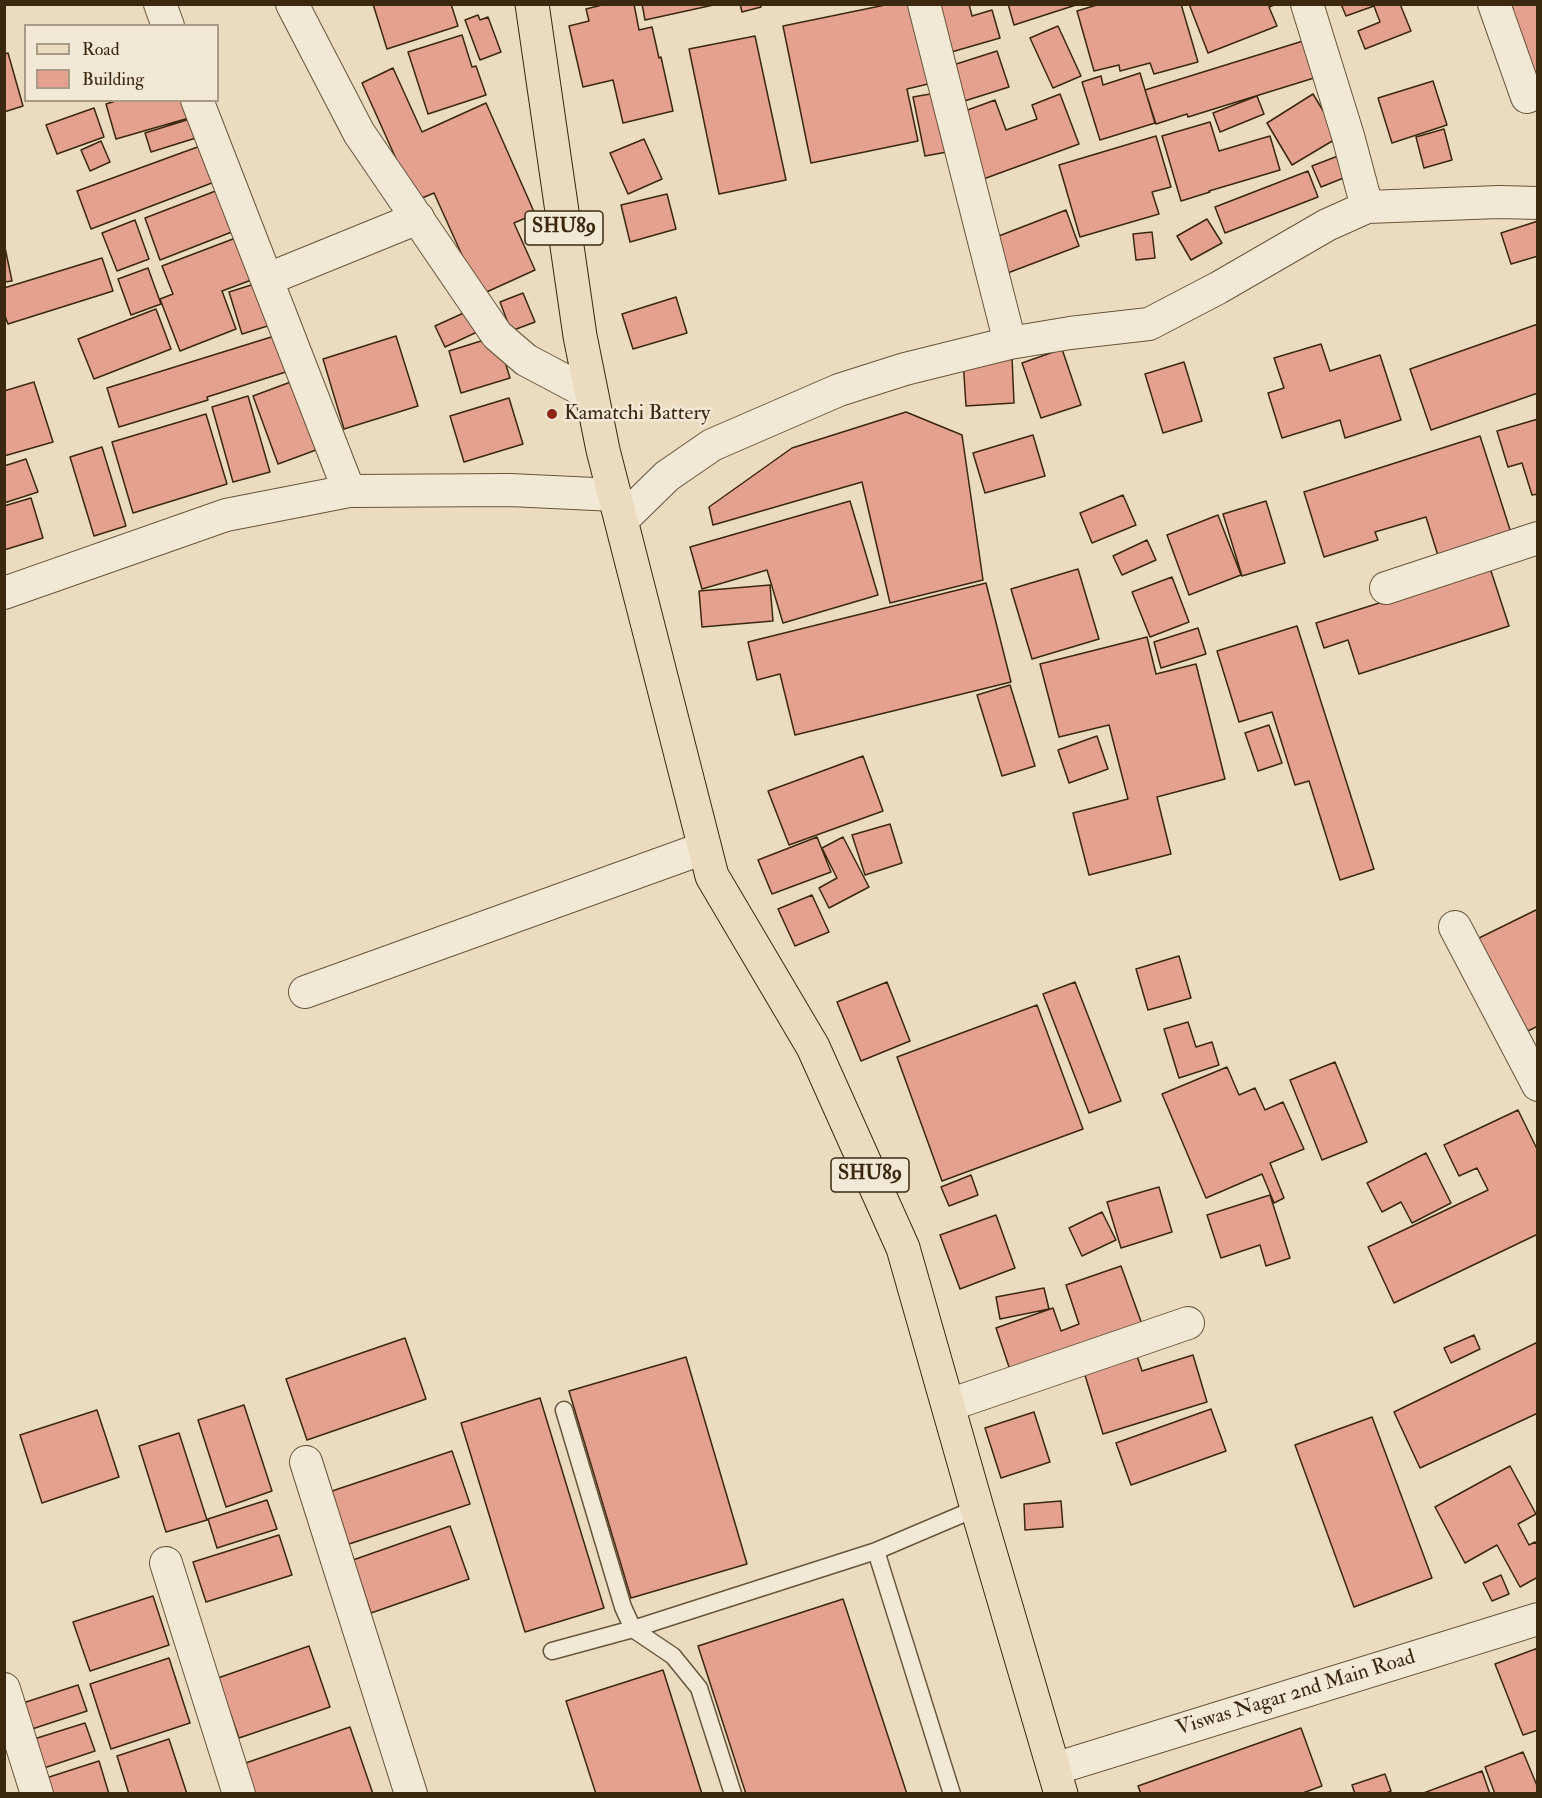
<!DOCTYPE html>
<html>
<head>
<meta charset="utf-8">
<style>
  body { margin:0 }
  #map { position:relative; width:1542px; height:1798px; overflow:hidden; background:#ebdcc0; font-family:"IM FELL Double Pica",serif }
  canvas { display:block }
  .frame { position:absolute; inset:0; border:6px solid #3b280e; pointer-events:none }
  .legend { position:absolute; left:24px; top:24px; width:195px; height:78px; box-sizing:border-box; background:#f2e8d6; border:2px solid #a99b86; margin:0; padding:8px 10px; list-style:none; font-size:18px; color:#3b280e }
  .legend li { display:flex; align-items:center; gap:12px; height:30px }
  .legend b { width:30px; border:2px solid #a99b86 }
</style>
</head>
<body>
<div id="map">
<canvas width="1542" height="1798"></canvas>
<div class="frame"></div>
<ul class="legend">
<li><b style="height:8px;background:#ebdcc0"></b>Road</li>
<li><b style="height:16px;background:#e4a190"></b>Building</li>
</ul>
</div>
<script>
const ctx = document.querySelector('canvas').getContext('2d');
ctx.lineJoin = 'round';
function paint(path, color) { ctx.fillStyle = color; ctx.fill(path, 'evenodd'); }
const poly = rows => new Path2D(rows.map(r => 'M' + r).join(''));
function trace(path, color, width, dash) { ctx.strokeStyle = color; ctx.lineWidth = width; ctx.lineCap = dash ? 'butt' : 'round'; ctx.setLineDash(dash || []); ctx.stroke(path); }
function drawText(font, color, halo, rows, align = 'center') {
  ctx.font = font + ' "IM FELL Double Pica",serif'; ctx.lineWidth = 5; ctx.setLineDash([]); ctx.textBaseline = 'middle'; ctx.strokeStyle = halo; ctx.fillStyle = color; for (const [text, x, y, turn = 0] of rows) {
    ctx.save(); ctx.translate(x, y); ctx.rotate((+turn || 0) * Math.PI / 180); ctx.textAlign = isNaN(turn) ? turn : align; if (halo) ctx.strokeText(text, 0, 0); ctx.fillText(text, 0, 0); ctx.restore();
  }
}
const building = poly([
  [373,4,451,4,458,26,387,49,373,4],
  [606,4,634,4,639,30,652,27,659,58,661,57,673,111,623,123,613,80,583,87,569,26,589,21,586,9,606,4],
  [642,4,718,4,645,20,642,4],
  [740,4,760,4,761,7,742,12,740,4],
  [890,4,911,4,928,84,907,89,918,141,811,163,783,26,890,4],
  [932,4,969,4,972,16,992,10,1000,38,948,53,932,4],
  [1008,4,1079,4,1014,25,1008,4],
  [1100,4,1181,4,1198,62,1154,74,1150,63,1120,71,1119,65,1094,71,1077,11,1100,4],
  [1189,4,1277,4,1269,7,1277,26,1208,53,1189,4],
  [1341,4,1400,4,1411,31,1365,49,1358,31,1380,22,1374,6,1346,16,1341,4],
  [1511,4,1538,4,1537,95,1503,14,1513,9,1511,4],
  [478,15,480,20,488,17,501,52,480,60,465,20,478,15],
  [1058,26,1081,76,1053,88,1030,38,1058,26],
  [462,35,472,67,476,66,486,95,428,114,408,52,462,35],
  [755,36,786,180,719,194,689,49,755,36],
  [1303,41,1314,78,1188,117,1187,114,1156,124,1145,90,1303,41],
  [997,51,1009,87,958,103,947,67,997,51],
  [8,53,23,106,4,112,4,54,8,53],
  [393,68,422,132,486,103,535,214,514,223,535,270,480,295,434,193,415,201,362,83,393,68],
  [1140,73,1155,123,1100,140,1082,82,1101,76,1103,85,1140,73],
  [1433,81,1447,125,1392,143,1378,98,1433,81],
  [936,93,947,152,925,156,913,97,936,93],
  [1060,94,1079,144,978,181,954,115,995,100,1006,130,1037,119,1032,105,1060,94],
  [1313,94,1339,137,1292,165,1267,123,1313,94],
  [1257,96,1264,114,1220,132,1213,113,1257,96],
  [119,100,184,100,189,118,116,139,106,104,119,100],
  [94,108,104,137,57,154,46,125,94,108],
  [193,118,199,137,151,152,145,133,193,118],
  [1210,122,1219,151,1270,136,1280,170,1209,191,1210,192,1181,201,1162,136,1210,122],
  [1444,129,1452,160,1424,168,1416,137,1444,129],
  [1156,136,1171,187,1152,192,1159,214,1080,237,1059,165,1156,136],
  [644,139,662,179,628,194,610,153,644,139],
  [101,141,110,162,90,171,81,150,101,141],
  [203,145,217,181,91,229,77,191,203,145],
  [1343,154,1351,175,1321,187,1312,166,1343,154],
  [1308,171,1318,197,1225,233,1215,207,1308,171],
  [226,187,242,228,160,260,145,218,226,187],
  [667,194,676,229,630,242,621,205,667,194],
  [1066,210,1079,246,1005,274,991,239,1066,210],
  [1207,219,1222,243,1191,260,1177,236,1207,219],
  [135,220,149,259,117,271,102,233,135,220],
  [1538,221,1538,256,1511,264,1501,233,1538,221],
  [1152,232,1155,258,1136,260,1133,234,1152,232],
  [246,234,262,276,222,291,236,329,180,351,160,299,173,294,162,266,246,234],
  [4,243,12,281,4,282,4,243],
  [102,258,113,291,8,324,4,313,4,288,102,258],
  [148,268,161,304,131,315,118,279,148,268],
  [264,281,277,323,242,334,229,292,264,281],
  [523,293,535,322,511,331,500,302,523,293],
  [676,297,687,333,633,349,622,314,676,297],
  [156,309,171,349,94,379,78,339,156,309],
  [468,311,477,332,445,347,435,326,468,311],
  [1538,324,1538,393,1431,430,1410,369,1538,324],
  [281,334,292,370,207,397,208,400,119,427,107,388,281,334],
  [396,336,418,406,344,429,323,359,396,336],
  [497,336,510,378,461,393,449,351,497,336],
  [1321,344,1330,371,1380,355,1401,420,1345,438,1340,420,1282,438,1268,393,1284,388,1274,358,1321,344],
  [1062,349,1081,405,1041,418,1022,363,1062,349],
  [1012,357,1014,403,966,406,963,360,1012,357],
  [1184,362,1202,421,1163,433,1145,374,1184,362],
  [296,380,314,427,308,429,316,450,278,464,253,396,296,380],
  [34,382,53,442,4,456,4,391,34,382],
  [248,396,270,472,233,482,212,407,248,396],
  [509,398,523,444,464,462,450,416,509,398],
  [906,412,962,435,983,580,890,603,862,482,713,525,709,507,792,448,906,412],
  [206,414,227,484,133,513,112,442,206,414],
  [1538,419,1538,494,1532,495,1522,463,1508,467,1497,431,1538,419],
  [1033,435,1045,476,985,493,973,453,1033,435],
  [1480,436,1512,536,1439,559,1426,517,1375,532,1378,540,1324,557,1304,492,1480,436],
  [102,447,126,526,94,536,70,457,102,447],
  [26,459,38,492,4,503,4,466,26,459],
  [1123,495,1136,525,1092,543,1080,513,1123,495],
  [31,498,43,538,4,550,4,506,31,498],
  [850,501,878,595,783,623,767,570,702,589,690,547,850,501],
  [1266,501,1285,563,1242,576,1223,514,1266,501],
  [1218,515,1241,575,1189,595,1167,535,1218,515],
  [1147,540,1156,560,1122,575,1113,556,1147,540],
  [1490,568,1509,626,1359,674,1348,640,1324,648,1316,623,1490,568],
  [1078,569,1099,639,1032,659,1011,589,1078,569],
  [1172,577,1189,622,1150,637,1132,592,1172,577],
  [986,583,1011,682,795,735,780,674,757,680,748,642,986,583],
  [770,585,773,621,702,627,699,591,770,585],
  [1297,626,1374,869,1340,880,1309,781,1295,785,1272,712,1239,722,1217,651,1297,626],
  [1198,628,1206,654,1161,668,1154,642,1198,628],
  [1147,637,1156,674,1196,664,1225,779,1157,797,1171,854,1089,875,1073,813,1128,799,1109,725,1059,737,1040,664,1147,637],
  [1010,685,1035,766,1002,776,977,695,1010,685],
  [1269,725,1282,763,1258,771,1245,733,1269,725],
  [1097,736,1108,769,1069,783,1058,750,1097,736],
  [863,756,883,811,789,845,768,791,863,756],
  [890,824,902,863,865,875,852,835,890,824],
  [817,837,831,872,772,894,758,860,817,837],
  [843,837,869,887,829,908,819,888,837,878,822,848,843,837],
  [812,895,829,932,795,946,778,909,812,895],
  [1538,909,1538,1026,1524,1033,1477,939,1538,909],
  [1179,956,1191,998,1148,1010,1136,969,1179,956],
  [887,982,910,1041,861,1061,837,1002,887,982],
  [1075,982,1121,1101,1089,1113,1043,994,1075,982],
  [1037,1005,1083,1129,942,1181,897,1057,1037,1005],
  [1188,1022,1196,1047,1212,1042,1219,1065,1179,1078,1164,1029,1188,1022],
  [1335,1062,1367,1142,1322,1160,1290,1080,1335,1062],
  [1227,1067,1239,1095,1255,1088,1265,1110,1283,1102,1304,1149,1270,1163,1284,1198,1274,1203,1262,1174,1206,1198,1162,1094,1227,1067],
  [1518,1110,1538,1151,1538,1234,1394,1303,1368,1247,1488,1190,1477,1168,1459,1176,1444,1145,1518,1110],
  [1426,1153,1451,1203,1412,1223,1401,1202,1382,1212,1367,1183,1426,1153],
  [971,1175,978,1195,949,1206,941,1187,971,1175],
  [1159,1187,1172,1232,1121,1248,1107,1202,1159,1187],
  [1270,1195,1290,1258,1266,1266,1260,1245,1221,1258,1207,1215,1270,1195],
  [1102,1212,1116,1240,1082,1256,1069,1228,1102,1212],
  [996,1215,1015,1268,960,1289,940,1235,996,1215],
  [1121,1266,1143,1327,1011,1373,996,1328,1053,1308,1061,1331,1079,1324,1066,1285,1121,1266],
  [1044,1288,1049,1309,1000,1319,996,1297,1044,1288],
  [1474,1335,1480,1349,1451,1363,1444,1348,1474,1335],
  [405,1338,426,1399,307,1440,286,1379,405,1338],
  [1538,1342,1538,1413,1420,1468,1394,1412,1538,1342],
  [1193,1355,1207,1402,1103,1434,1084,1372,1137,1356,1142,1371,1193,1355],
  [686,1357,747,1564,631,1598,569,1391,686,1357],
  [540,1398,604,1608,525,1632,461,1423,540,1398],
  [244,1405,272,1491,226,1507,198,1420,244,1405],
  [1211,1409,1226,1451,1131,1485,1116,1443,1211,1409],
  [97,1410,119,1477,42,1503,20,1435,97,1410],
  [1034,1412,1050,1462,1001,1478,985,1428,1034,1412],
  [1372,1417,1432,1578,1354,1607,1295,1445,1372,1417],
  [179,1433,207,1520,166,1532,139,1446,179,1433],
  [452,1451,470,1504,346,1545,329,1492,452,1451],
  [1510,1466,1536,1514,1518,1524,1529,1545,1535,1542,1538,1546,1538,1577,1520,1587,1497,1545,1465,1563,1435,1507,1510,1466],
  [267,1500,277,1529,217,1548,208,1519,267,1500],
  [1061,1501,1063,1527,1025,1530,1024,1504,1061,1501],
  [450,1526,469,1579,371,1613,353,1560,450,1526],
  [279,1535,292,1575,206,1602,193,1562,279,1535],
  [1501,1575,1509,1594,1492,1601,1483,1583,1501,1575],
  [153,1596,169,1645,90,1671,73,1622,153,1596],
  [843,1599,907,1794,746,1794,698,1646,843,1599],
  [309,1646,330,1707,239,1738,218,1678,309,1646],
  [1538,1648,1538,1730,1523,1735,1495,1664,1538,1648],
  [169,1658,190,1723,111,1749,90,1684,169,1658],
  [663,1670,702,1794,596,1794,566,1701,663,1670],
  [78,1685,87,1711,32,1729,23,1703,78,1685],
  [85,1723,95,1751,44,1768,34,1739,85,1723],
  [350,1727,373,1794,246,1794,237,1766,350,1727],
  [1301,1728,1322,1786,1300,1794,1141,1794,1138,1786,1301,1728],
  [169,1739,187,1794,129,1794,117,1756,169,1739],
  [1523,1752,1538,1788,1538,1794,1495,1794,1485,1767,1523,1752],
  [99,1761,109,1794,48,1794,43,1779,99,1761],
  [1482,1771,1490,1794,1421,1794,1482,1771],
  [1385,1774,1391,1791,1385,1794,1355,1794,1352,1785,1385,1774]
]);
const lane = poly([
  [876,1551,952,1794],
  [552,1651,633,1629,623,1607,564,1410],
  [733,1794,699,1688,673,1656,633,1629,876,1551,977,1508]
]);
const street = poly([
  [160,4,168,26],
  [292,4,359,133,497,335,526,360,592,395],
  [924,4,1010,343],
  [1307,4,1348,136,1367,207],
  [1494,4,1527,97],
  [197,100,349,491],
  [268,279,418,218],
  [622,520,667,476,712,445,839,390,905,369,1010,343,1070,333,1149,324,1218,288,1327,225,1367,207,1499,202,1538,203],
  [1386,588,1538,538],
  [4,593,226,515,349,491,510,490,615,495],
  [1455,927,1538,1085],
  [305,992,704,848],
  [949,1405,1188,1323],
  [306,1462,411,1794],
  [166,1563,239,1794],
  [4,1689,37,1794],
  [1054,1769,1538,1619]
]);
const primary = poly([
  [532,4,580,336,603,450,712,876,813,1047,903,1248,977,1508,1061,1794]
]);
const markers = [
  [552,414,6,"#8f2418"]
];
const shields = [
  [564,228,78],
  [870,1175,78]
];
const shieldNames = [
  ["SHU89",564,228],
  ["SHU89",870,1175]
];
const poiNames = [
  ["Kamatchi Battery",564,414]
];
const streetNames = [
  ["Viswas Nagar 2nd Main Road",1296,1694,-17]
];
paint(building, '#e4a190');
trace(building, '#3b280e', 1.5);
trace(lane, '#67553a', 19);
trace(street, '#67553a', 34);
trace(primary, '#3b280e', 35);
trace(lane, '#f2e8d6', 16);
trace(street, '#f2e8d6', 32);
trace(primary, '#ebdcc0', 33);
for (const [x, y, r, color] of markers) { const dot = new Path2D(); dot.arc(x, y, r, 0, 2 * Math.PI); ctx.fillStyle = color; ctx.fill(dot); trace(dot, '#f2e8d6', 2); }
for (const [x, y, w] of shields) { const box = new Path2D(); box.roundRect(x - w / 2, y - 17, w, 34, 4.5); ctx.fillStyle = '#f2e8d6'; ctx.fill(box); trace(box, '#3b280e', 1.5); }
drawText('bold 20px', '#3b280e', null, shieldNames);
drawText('21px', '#3b280e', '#f2e8d6', poiNames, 'left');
drawText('21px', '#3b280e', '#f2e8d6', streetNames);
</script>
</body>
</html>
